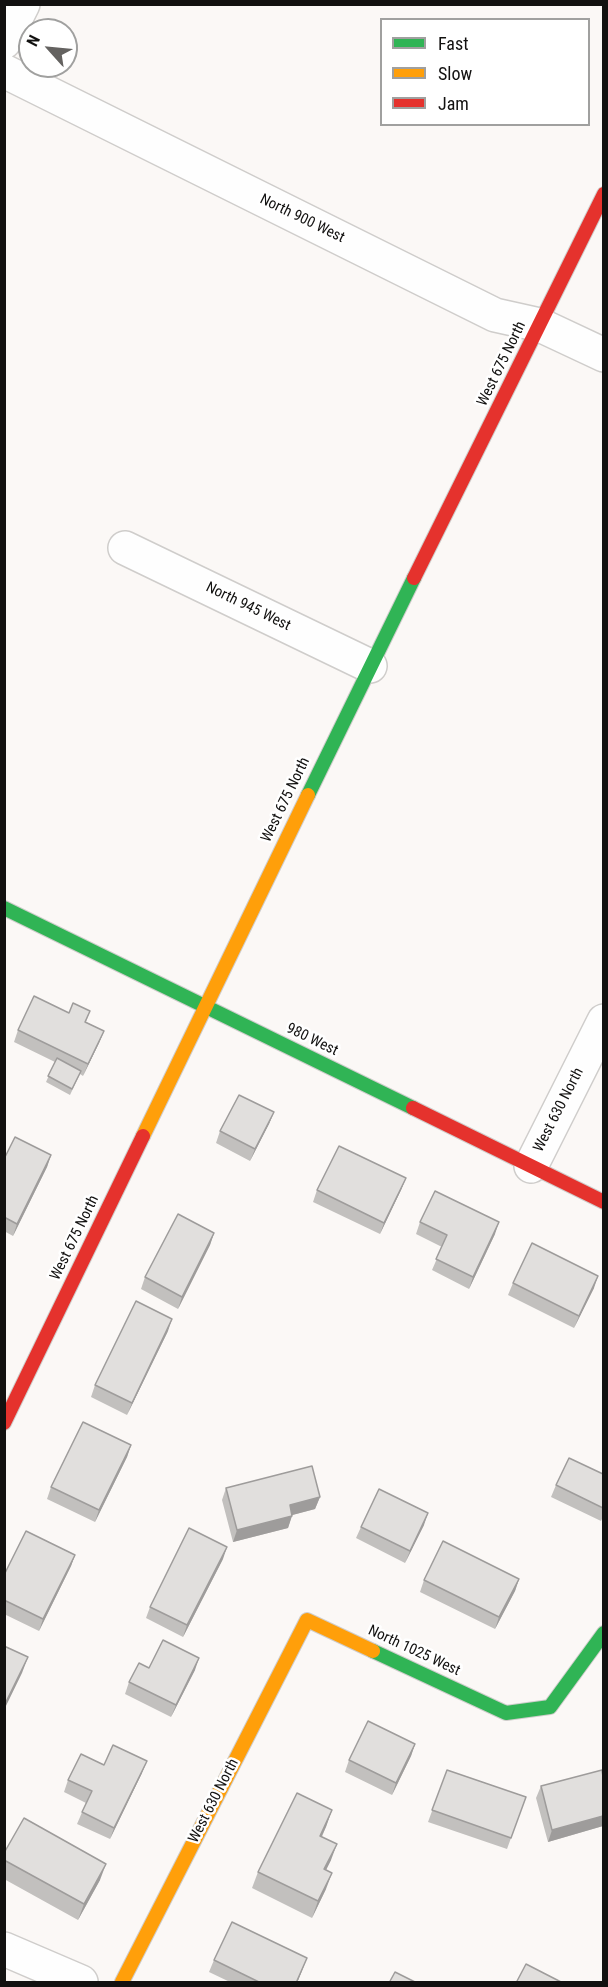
<!DOCTYPE html>
<html>
<head>
<meta charset="utf-8">
<style>
  body { margin:0 }
  #map { position:relative; width:608px; height:1987px; overflow:hidden; background:#fbf8f6; font-family:"Roboto Condensed",sans-serif }
  canvas { display:block }
  .frame { position:absolute; inset:0; border:6px solid #121110; pointer-events:none }
  .legend { position:absolute; left:380px; top:18px; width:210px; height:108px; box-sizing:border-box; background:#fff; border:2px solid #a0a09f; margin:0; padding:8px 10px; list-style:none; font-size:18px; color:#121110 }
  .legend li { display:flex; align-items:center; gap:12px; height:30px }
  .legend b { width:30px; border:2px solid #a0a09f }
  .north { position:absolute; left:18px; top:18px; width:60px; height:60px; box-sizing:border-box; background:#fff; border:2px solid #a0a09f; border-radius:50%; rotate:297deg; font-size:16px; font-weight:700; line-height:24px; text-align:center; color:#121110 }
  .north::after { content:''; display:block; margin:auto; width:21px; height:27px; background:#646260; clip-path:polygon(50% 0,100% 100%,50% 72%,0 100%) }
</style>
</head>
<body>
<div id="map">
<canvas width="608" height="1987"></canvas>
<div class="frame"></div>
<ul class="legend">
<li><b style="height:8px;background:#30b455"></b>Fast</li>
<li><b style="height:8px;background:#ff9f0a"></b>Slow</li>
<li><b style="height:8px;background:#e5322d"></b>Jam</li>
</ul>
<div class="north">N</div>
</div>
<script>
const ctx = document.querySelector('canvas').getContext('2d');
ctx.lineJoin = 'round';
const poly = rows => new Path2D(rows.map(r => 'M' + r).join(''));
function trace(path, color, width, dash) { ctx.strokeStyle = color; ctx.lineWidth = width; ctx.lineCap = dash ? 'butt' : 'round'; ctx.setLineDash(dash || []); ctx.stroke(path); }
function paint(path, color) { ctx.fillStyle = color; ctx.fill(path, 'evenodd'); }
function drawText(font, color, halo, rows, align = 'center') {
  ctx.font = font + ' "Roboto Condensed",sans-serif'; ctx.lineWidth = 5; ctx.setLineDash([]); ctx.textBaseline = 'middle'; ctx.strokeStyle = halo; ctx.fillStyle = color; for (const [text, x, y, turn = 0] of rows) {
    ctx.save(); ctx.translate(x, y); ctx.rotate((+turn || 0) * Math.PI / 180); ctx.textAlign = isNaN(turn) ? turn : align; if (halo) ctx.strokeText(text, 0, 0); ctx.fillText(text, 0, 0); ctx.restore();
  }
}
const street = poly([
  [4,42,23,4],
  [4,71,495,315,540,325,604,355],
  [125,548,370,666],
  [531,1166,604,1021],
  [4,1949,81,1982]
]);
const fast = poly([
  [308,795,414,578],
  [4,908,413,1108],
  [373,1651,506,1713,550,1707,604,1633]
]);
const slow = poly([
  [143,1136,308,795],
  [122,1982,307,1620,373,1651]
]);
const jam = poly([
  [414,578,604,194],
  [413,1108,604,1202],
  [4,1423,143,1136]
]);
const wall = poly([
  [90,1011,86,1022,104,1031,99,1043,83,1076,80,1074,70,1095,46,1082,55,1062,14,1042,18,1030,69,1013],
  [274,1112,269,1124,250,1161,216,1143,220,1131],
  [51,1155,47,1167,13,1236,4,1231,4,1159],
  [406,1178,401,1190,380,1234,313,1202,317,1190],
  [420,1222,495,1234,469,1289,432,1270,442,1247,416,1234],
  [214,1233,210,1245,178,1309,141,1289,145,1277],
  [513,1283,594,1288,574,1328,508,1295],
  [168,1331,127,1415,91,1397,95,1385],
  [131,1445,127,1457,95,1522,47,1499,51,1487],
  [603,1474,603,1517,601,1521,551,1497,556,1485],
  [226,1488,320,1497,315,1509,292,1515,288,1528,233,1542,222,1500],
  [424,1525,405,1563,356,1538,361,1527],
  [75,1555,71,1566,39,1631,4,1614,4,1575],
  [223,1559,183,1637,146,1618,150,1607],
  [519,1579,515,1591,495,1629,420,1592,424,1580],
  [149,1668,195,1670,171,1717,125,1694,129,1682],
  [415,1744,411,1756,392,1795,345,1772,349,1760],
  [104,1765,142,1773,110,1839,77,1824,86,1803,64,1792,68,1780],
  [447,1770,526,1797,507,1849,428,1822],
  [603,1777,603,1826,548,1842,536,1798,541,1786],
  [332,1810,322,1837,331,1860,326,1870,326,1889,312,1918,252,1888,258,1872],
  [4,1853,100,1880,78,1920,4,1879],
  [307,1958,297,1983,232,1983,209,1972,214,1960]
]);
const shadedWall = poly([
  [104,1031,99,1043,83,1076,88,1064],
  [274,1112,269,1124,250,1161,255,1149],
  [51,1155,47,1167,13,1236,17,1224],
  [406,1178,401,1190,380,1234,384,1223],
  [499,1222,495,1234,469,1289,473,1277],
  [214,1233,210,1245,178,1309,182,1297],
  [598,1276,594,1288,574,1328,579,1316],
  [172,1319,168,1331,127,1415,132,1403],
  [131,1445,127,1457,95,1522,99,1510],
  [320,1497,315,1509,285,1517,290,1505],
  [428,1513,424,1525,405,1563,410,1551],
  [292,1516,288,1528,233,1542,237,1530],
  [227,1547,223,1559,183,1637,187,1625],
  [75,1555,71,1566,39,1631,43,1619],
  [519,1579,515,1591,495,1629,499,1617],
  [28,1657,22,1673,4,1710,4,1706],
  [199,1658,195,1670,171,1717,176,1705],
  [415,1744,411,1756,392,1795,396,1783],
  [147,1761,142,1773,110,1839,114,1828],
  [332,1810,326,1827,314,1852,320,1836],
  [603,1816,603,1826,548,1842,552,1830],
  [337,1844,331,1860,318,1886,324,1869],
  [106,1864,100,1880,78,1920,84,1904],
  [332,1873,326,1889,312,1918,318,1901],
  [307,1958,297,1983,296,1983]
]);
const building = poly([
  [34,996,69,1013,73,1003,90,1011,85,1022,104,1031,88,1064,18,1030,34,996],
  [57,1058,81,1071,72,1089,48,1076,57,1058],
  [239,1095,274,1112,255,1149,220,1131,239,1095],
  [15,1137,51,1155,17,1224,4,1217,4,1159,15,1137],
  [339,1146,406,1178,384,1223,317,1190,339,1146],
  [435,1191,499,1222,473,1277,436,1259,447,1235,420,1222,435,1191],
  [178,1214,214,1233,182,1297,145,1277,178,1214],
  [532,1243,598,1276,579,1316,513,1283,532,1243],
  [136,1301,172,1319,132,1403,95,1385,136,1301],
  [83,1422,131,1445,99,1510,51,1487,83,1422],
  [569,1458,603,1474,603,1508,556,1485,569,1458],
  [312,1466,320,1497,290,1505,292,1516,237,1530,226,1488,312,1466],
  [379,1489,428,1513,410,1551,361,1527,379,1489],
  [189,1528,227,1547,187,1625,150,1607,189,1528],
  [26,1531,75,1555,43,1619,4,1600,4,1575,26,1531],
  [443,1541,519,1579,499,1617,424,1580,443,1541],
  [163,1640,199,1658,176,1705,129,1682,139,1663,149,1668,163,1640],
  [4,1646,28,1657,4,1706,4,1646],
  [368,1721,415,1744,396,1783,349,1760,368,1721],
  [113,1745,147,1761,114,1828,82,1812,92,1791,68,1780,81,1754,104,1765,113,1745],
  [447,1770,526,1797,511,1838,432,1810,447,1770],
  [602,1770,603,1777,603,1816,552,1830,541,1786,602,1770],
  [297,1793,332,1810,320,1836,337,1844,324,1869,332,1873,318,1901,258,1872,297,1793],
  [24,1818,106,1864,84,1904,4,1860,4,1853,24,1818],
  [232,1922,307,1958,296,1983,261,1983,214,1960,232,1922],
  [526,1964,563,1983,516,1983,526,1964],
  [395,1972,417,1983,389,1983,395,1972]
]);
const streetNames = [
  ["North 900 West",302,219,26],
  ["West 675 North",502,364,-64],
  ["North 945 West",248,607,26],
  ["West 675 North",286,800,-64],
  ["980 West",312,1040,26],
  ["West 630 North",559,1110,-63],
  ["West 675 North",75,1238,-64],
  ["North 1025 West",414,1651,25],
  ["West 630 North",214,1801,-63]
];
trace(street, '#cfcdcb', 36);
trace(fast, '#cfcdcb', 16);
trace(slow, '#cfcdcb', 16);
trace(jam, '#cfcdcb', 16);
trace(street, '#fefefe', 33);
trace(fast, '#30b455', 14);
trace(slow, '#ff9f0a', 14);
trace(jam, '#e5322d', 14);
paint(wall, '#c2c0be');
paint(shadedWall, '#9e9c9b');
paint(building, '#e1dfdd');
trace(building, '#9e9c9b', 1.5);
drawText('15px', '#121110', '#fff', streetNames);
</script>
</body>
</html>
